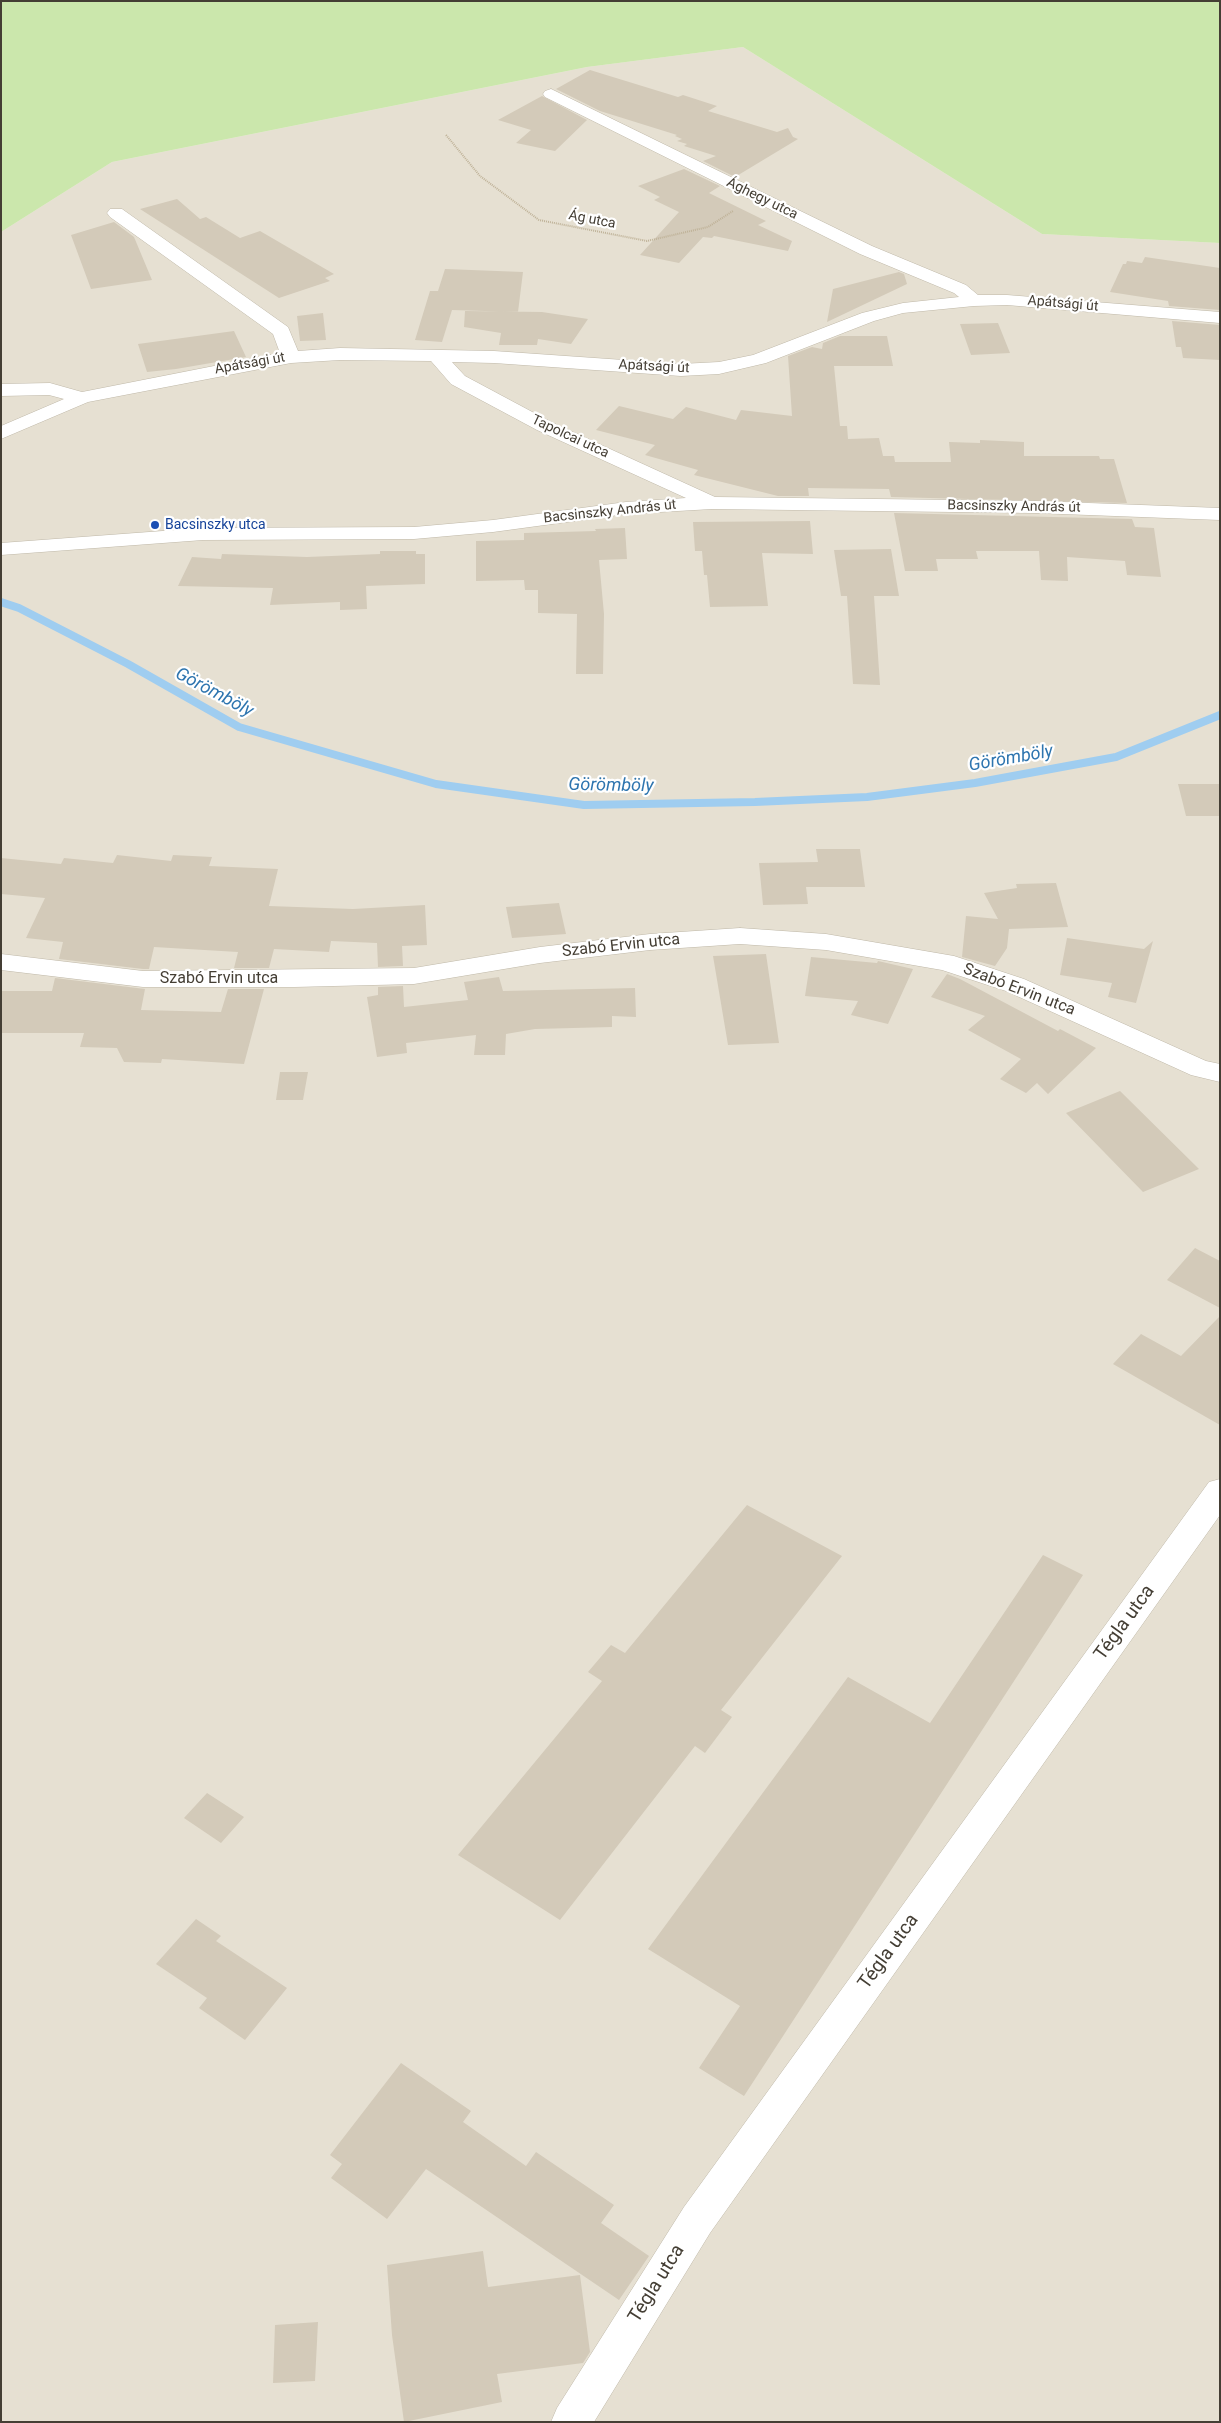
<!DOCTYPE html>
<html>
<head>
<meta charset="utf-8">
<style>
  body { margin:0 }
  #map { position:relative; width:1221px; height:2423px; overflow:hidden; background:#f2eee4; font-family:Roboto,sans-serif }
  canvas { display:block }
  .frame { position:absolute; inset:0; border:2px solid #443e34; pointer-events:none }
</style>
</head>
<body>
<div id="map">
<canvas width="1221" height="2423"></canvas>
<div class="frame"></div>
</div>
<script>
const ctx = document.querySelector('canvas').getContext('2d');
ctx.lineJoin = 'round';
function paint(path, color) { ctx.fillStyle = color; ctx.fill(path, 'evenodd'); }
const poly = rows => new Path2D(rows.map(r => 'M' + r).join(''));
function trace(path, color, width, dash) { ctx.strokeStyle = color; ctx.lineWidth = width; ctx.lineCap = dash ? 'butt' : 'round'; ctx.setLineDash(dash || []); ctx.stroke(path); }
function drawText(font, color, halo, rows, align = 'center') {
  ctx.font = font + ' Roboto,sans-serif'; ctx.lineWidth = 4.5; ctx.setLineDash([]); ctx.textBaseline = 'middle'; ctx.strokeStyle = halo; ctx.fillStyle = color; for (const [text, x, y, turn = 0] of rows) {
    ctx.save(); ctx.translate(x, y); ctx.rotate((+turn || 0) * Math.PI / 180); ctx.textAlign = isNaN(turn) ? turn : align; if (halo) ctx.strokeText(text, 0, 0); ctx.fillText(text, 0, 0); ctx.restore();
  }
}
const residential = poly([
  [743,47,1042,234,1220,243,1220,2422,1,2422,1,232,112,162,587,67]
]);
const green = poly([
  [1,1,1220,1,1220,243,1042,234,743,47,587,67,112,162,1,232]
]);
const stream = poly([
  [1,602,19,608,128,664,239,727,436,784,584,805,755,802,867,797,975,783,1116,757,1220,715]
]);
const building = poly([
  [590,70,678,97,683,95,717,106,708,111,777,132,788,128,793,137,798,139,735,177,703,161,716,156,684,146,687,144,677,141,682,139,675,136,677,135,600,111,556,89],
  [542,96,587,120,555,151,516,143,531,130,498,120],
  [684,169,720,186,709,193,766,221,758,225,792,241,788,251,714,236,712,238,703,237,679,263,640,255,679,212,654,200,660,197,638,186],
  [177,199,200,219,206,217,240,238,260,231,334,274,325,278,330,281,279,298,140,209],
  [114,222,134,237,152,280,91,289,71,235],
  [1145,257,1220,268,1220,310,1169,306,1168,301,1110,292,1123,264,1126,264,1127,261,1142,263],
  [445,269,523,272,518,312,452,310,442,342,415,340,430,291,438,291],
  [899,272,904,274,907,284,827,322,833,289],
  [465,311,542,312,588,319,571,344,538,339,537,345,499,345,501,333,464,327],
  [323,313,326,340,300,341,297,316],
  [1172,321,1220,325,1220,360,1183,358,1181,347,1176,347],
  [998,323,1010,353,971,355,960,324],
  [234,331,246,357,176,369,147,372,138,344],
  [840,336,887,336,893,366,834,366,840,426,847,426,848,439,879,438,883,456,894,456,895,462,951,462,949,442,980,443,980,440,1024,442,1024,456,1099,456,1100,459,1114,459,1127,503,891,497,889,489,808,488,809,496,778,496,694,475,698,470,645,455,655,445,596,430,619,406,673,419,686,407,736,420,741,410,792,416,788,356,812,347,822,349,823,343],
  [894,513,1132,519,1135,527,1154,528,1161,577,1127,575,1125,561,1067,557,1068,581,1041,580,1039,551,976,551,978,559,936,559,938,571,905,571],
  [810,521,813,554,762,553,768,606,710,607,707,575,704,575,702,551,695,551,693,522],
  [625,528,627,559,599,560,604,614,603,674,576,674,577,614,538,613,538,590,525,590,524,580,476,581,476,541,524,540,524,533,596,531,595,529],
  [891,549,899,596,874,596,880,685,853,684,847,596,841,596,834,550],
  [380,551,416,551,416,554,425,554,425,584,366,586,367,609,340,610,340,602,270,605,273,588,178,586,192,557,221,559,222,554,307,557,380,554],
  [1178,784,1220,784,1220,816,1186,816],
  [816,849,860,849,865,887,806,887,808,904,763,905,759,863,818,862],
  [117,855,171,861,173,855,212,857,209,866,278,869,269,906,353,909,425,905,427,945,402,946,403,966,378,967,377,943,331,941,329,952,274,949,269,968,234,968,238,952,154,947,149,969,143,969,59,959,63,942,26,938,45,898,1,894,1,858,61,864,64,858,113,863],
  [1056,883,1068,927,1009,929,1007,948,995,966,962,957,966,916,998,919,984,893,1017,888,1016,884],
  [559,903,566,934,512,938,506,907],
  [1067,938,1144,949,1153,941,1136,1003,1108,997,1112,983,1060,975],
  [766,954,779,1043,728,1045,713,956],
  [811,957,877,963,878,961,913,969,888,1024,851,1015,858,1001,805,996],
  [947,974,960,979,1058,1031,1060,1029,1096,1048,1048,1094,1037,1083,1026,1093,1000,1079,1021,1059,968,1030,985,1016,931,997],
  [499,977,503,991,635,988,636,1017,612,1016,612,1027,535,1029,506,1034,505,1055,474,1055,476,1035,406,1043,407,1053,377,1057,367,997,378,995,378,987,403,986,404,1007,468,1000,464,982],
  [55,978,145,989,141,1010,221,1012,228,989,264,989,244,1064,162,1059,161,1063,124,1062,117,1048,80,1047,84,1033,1,1033,1,991,52,991],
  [280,1072,308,1072,303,1100,276,1100],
  [1120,1091,1199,1169,1143,1192,1066,1113],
  [1195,1248,1220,1261,1220,1308,1167,1280],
  [1220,1316,1220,1425,1113,1364,1141,1334,1181,1356],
  [747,1505,842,1556,721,1710,732,1717,705,1753,695,1746,560,1920,458,1855,602,1681,588,1672,611,1645,625,1653],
  [1043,1555,1083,1575,744,2096,699,2068,740,2006,648,1949,848,1677,930,1723],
  [207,1793,244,1817,221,1843,184,1818],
  [196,1919,221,1936,216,1941,287,1988,245,2040,199,2008,207,1998,156,1964],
  [401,2063,471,2111,463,2122,526,2166,536,2152,614,2205,601,2223,649,2256,619,2300,426,2169,387,2219,331,2178,342,2164,330,2155],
  [483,2251,488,2287,580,2275,590,2352,583,2363,497,2374,502,2402,404,2422,392,2335,387,2265],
  [318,2322,315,2381,273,2383,275,2325]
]);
const path = poly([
  [446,135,480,176,539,220,647,241,708,227,733,211]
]);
const minor = poly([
  [551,89,872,246,966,285,978,295,1007,295,1220,312,1220,323,1007,305,974,306,903,313,874,321,766,363,719,374,681,376,494,363,452,362,465,376,551,422,715,497,1036,501,1220,508,1220,520,1036,513,712,509,626,514,493,532,414,539,203,540,1,555,1,543,203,528,414,527,493,520,626,502,686,498,537,430,451,384,431,361,340,360,291,363,88,402,1,439,1,426,64,399,49,395,1,396,1,384,50,383,82,392,280,353,273,334,110,217,107,213,110,209,122,209,288,327,298,351,340,348,494,351,681,364,719,362,753,355,862,313,903,303,959,297,954,293,860,254,545,97,543,94,545,91,551,89],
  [740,928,826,934,954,956,1024,979,1206,1061,1220,1064,1220,1082,1191,1075,1006,991,942,970,826,950,740,944,650,950,540,963,414,984,294,987,143,987,1,970,1,954,143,971,414,968,540,947,650,934,740,928],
  [1220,1479,1220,1515,710,2233,594,2422,551,2422,557,2408,684,2207,1209,1482,1220,1479]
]);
const markers = [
  [155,525,5,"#1a4fb4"]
];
const farStreetnames = [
  ["Ághegy utca",762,199,26],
  ["Ág utca",592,220,11],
  ["Apátsági út",1063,304,5],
  ["Apátsági út",250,364,-10],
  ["Apátsági út",654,367,3],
  ["Tapolcai utca",570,437,25],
  ["Bacsinszky András út",1014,507,1],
  ["Bacsinszky András út",610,512,-6]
];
const farTransitnames = [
  ["Bacsinszky utca",165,525]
];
const streetNames = [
  ["Szabó Ervin utca",621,946,-6],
  ["Szabó Ervin utca",219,979],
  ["Szabó Ervin utca",1019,990,21]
];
const waterNames = [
  ["Görömböly",214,693,28],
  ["Görömböly",1011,759,-10],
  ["Görömböly",611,786,1]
];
const nearStreetnames = [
  ["Tégla utca",1125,1623,-54],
  ["Tégla utca",889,1952,-54],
  ["Tégla utca",657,2284,-58]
];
paint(residential, '#e6e0d2');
paint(green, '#cbe7ac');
trace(stream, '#9fcdf0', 8);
paint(building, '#d3cab9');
trace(minor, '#c0b9a9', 1);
trace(path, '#bfb298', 2, [1, 1]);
paint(minor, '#fff');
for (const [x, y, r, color] of markers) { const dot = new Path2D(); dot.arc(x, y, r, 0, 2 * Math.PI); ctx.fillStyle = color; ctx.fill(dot); trace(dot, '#fff', 2); }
drawText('14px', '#443e34', '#fff', farStreetnames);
drawText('14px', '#164399', '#fff', farTransitnames, 'left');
drawText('16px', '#443e34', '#fff', streetNames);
drawText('italic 18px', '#2e75af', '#fff', waterNames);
drawText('19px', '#443e34', '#fff', nearStreetnames);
</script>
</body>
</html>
